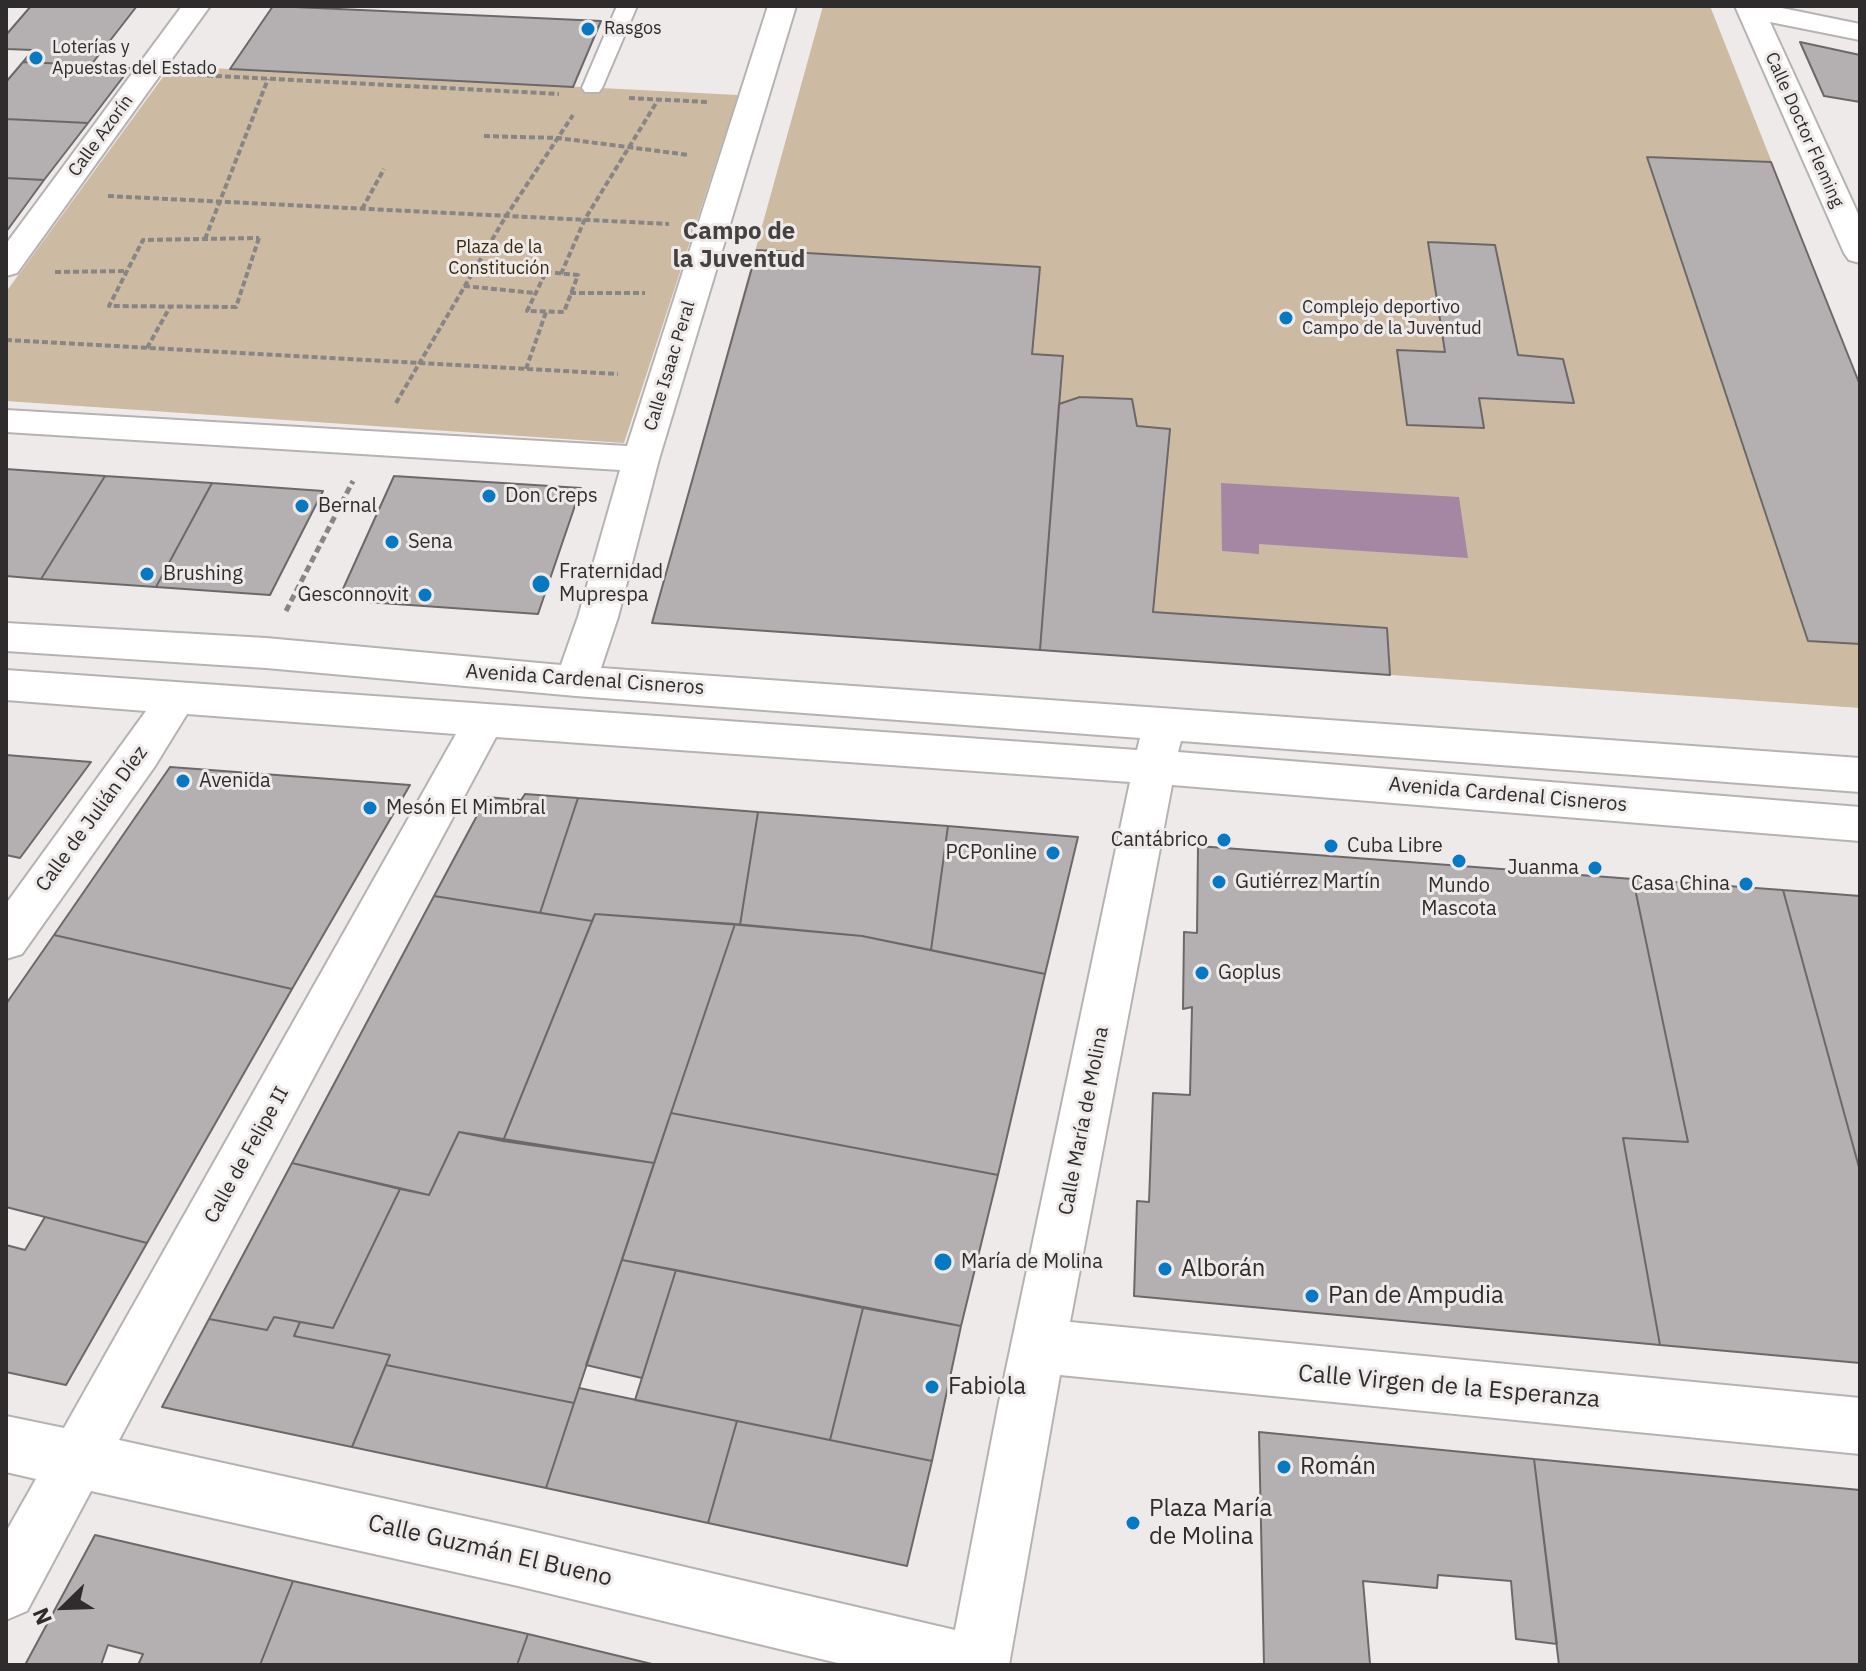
<!DOCTYPE html>
<html>
<head>
<meta charset="utf-8">
<style>
  body { margin:0 }
  #map { position:relative; width:1866px; height:1671px; overflow:hidden; background:#efeaea; font-family:"IBM Plex Sans",sans-serif }
  canvas { display:block }
  .frame { position:absolute; inset:0; border:8px solid #2e2c2c; pointer-events:none }
  .north { position:absolute; left:24px; top:1567px; width:80px; height:80px; -webkit-text-stroke:6px #efeaea; paint-order:stroke; rotate:247deg; font-size:22px; font-weight:700; line-height:32px; text-align:center; color:#2e2c2c }
  .north::after { content:''; display:block; margin:auto; width:28px; height:36px; background:#2e2c2c; clip-path:polygon(50% 0,100% 100%,50% 72%,0 100%) }
</style>
</head>
<body>
<div id="map">
<canvas width="1866" height="1671"></canvas>
<div class="frame"></div>
<div class="north">N</div>
</div>
<script>
const ctx = document.querySelector('canvas').getContext('2d');
ctx.lineJoin = 'round';
function paint(path, color) { ctx.fillStyle = color; ctx.fill(path, 'evenodd'); }
const poly = rows => new Path2D(rows.map(r => 'M' + r).join(''));
function trace(path, color, width, dash) { ctx.strokeStyle = color; ctx.lineWidth = width; ctx.lineCap = dash ? 'butt' : 'round'; ctx.setLineDash(dash || []); ctx.stroke(path); }
function drawText(font, color, halo, rows, align = 'center') {
  ctx.font = font + ' "IBM Plex Sans",sans-serif'; ctx.lineWidth = 6; ctx.setLineDash([]); ctx.textBaseline = 'middle'; ctx.strokeStyle = halo; ctx.fillStyle = color; for (const [text, x, y, turn = 0] of rows) {
    ctx.save(); ctx.translate(x, y); ctx.rotate((+turn || 0) * Math.PI / 180); ctx.textAlign = isNaN(turn) ? turn : align; if (halo) ctx.strokeText(text, 0, 0); ctx.fillText(text, 0, 0); ctx.restore();
  }
}
const green = poly([
  [823,6,1710,6,1860,385,1860,708,652,623],
  [171,66,738,95,624,443,6,401,6,292]
]);
const water = poly([
  [1221,483,1459,497,1468,558,1259,544,1259,554,1222,551]
]);
const building = poly([
  [31,6,137,6,91,65,23,62,33,50,6,49,6,35,31,6],
  [273,6,601,21,573,87,230,69,273,6],
  [1800,42,1860,55,1860,102,1824,96,1800,42],
  [23,62,91,65,130,68,88,123,6,119,6,82,23,62],
  [6,119,88,123,44,180,6,178,6,119],
  [1647,157,1771,162,1860,385,1860,644,1808,641,1647,157],
  [6,178,44,180,6,232,6,178],
  [1428,242,1495,245,1518,355,1563,359,1574,403,1479,398,1484,428,1407,425,1397,350,1445,352,1428,242],
  [757,250,1040,267,1032,354,1063,356,1040,650,652,623,757,250],
  [1080,397,1132,399,1137,426,1170,429,1153,612,1387,628,1390,675,1040,650,1059,404,1080,397],
  [6,469,105,476,41,579,6,576,6,469],
  [105,476,212,483,156,587,41,579,105,476],
  [394,476,581,488,538,614,338,600,394,476],
  [212,483,323,491,270,595,156,587,212,483],
  [6,755,91,762,20,858,6,855,6,755],
  [170,767,410,785,292,989,54,935,170,767],
  [525,794,578,798,540,913,434,896,487,797,521,800,525,794],
  [578,798,758,812,740,925,595,914,592,921,540,913,578,798],
  [758,812,948,826,931,950,862,936,740,925,758,812],
  [948,826,1078,837,1045,974,931,950,948,826],
  [1198,846,1633,879,1688,1142,1623,1138,1660,1345,1134,1296,1137,1201,1149,1202,1153,1093,1190,1095,1192,1007,1183,1009,1184,932,1197,933,1198,846],
  [1633,879,1783,890,1860,1171,1860,1363,1660,1345,1623,1138,1688,1142,1633,879],
  [1783,890,1860,896,1860,1171,1820,1025,1783,890],
  [434,896,592,921,503,1141,459,1132,429,1195,292,1163,434,896],
  [595,914,735,924,654,1163,503,1141,595,914],
  [735,924,862,936,1045,974,998,1175,671,1113,735,924],
  [54,935,292,989,147,1243,6,1207,6,1004,54,935],
  [671,1113,998,1175,961,1326,622,1260,671,1113],
  [459,1132,654,1163,574,1403,386,1365,390,1355,294,1336,300,1322,333,1328,400,1189,429,1195,459,1132],
  [292,1163,400,1189,333,1328,274,1317,267,1330,209,1319,292,1163],
  [45,1217,147,1243,66,1385,6,1372,6,1245,25,1250,45,1217],
  [622,1260,676,1270,642,1378,586,1365,622,1260],
  [676,1270,863,1308,830,1440,635,1400,676,1270],
  [863,1308,961,1326,932,1461,830,1440,863,1308],
  [274,1317,300,1322,294,1336,390,1355,352,1447,162,1407,209,1319,267,1330,274,1317],
  [386,1365,574,1403,546,1488,352,1447,386,1365],
  [579,1388,737,1421,708,1523,546,1488,579,1388],
  [737,1421,932,1461,907,1566,708,1523,737,1421],
  [1259,1432,1534,1459,1557,1644,1516,1639,1511,1581,1438,1575,1437,1588,1363,1581,1370,1664,1386,1665,1264,1665,1259,1432],
  [1534,1459,1860,1490,1860,1665,1559,1665,1534,1459],
  [95,1535,293,1581,260,1665,138,1665,143,1654,108,1645,101,1665,25,1665,95,1535],
  [293,1581,528,1634,517,1665,260,1665,293,1581],
  [528,1634,656,1665,517,1665,528,1634]
]);
const pathFar1 = poly([
  [198,75,559,94],
  [629,98,707,102],
  [484,136,558,138,689,155],
  [108,196,669,224],
  [362,209,384,169],
  [259,238,236,307,109,306,143,240,259,238],
  [205,239,268,79],
  [55,272,127,271],
  [546,272,578,275,564,312,527,311,546,272],
  [561,274,585,219,658,100],
  [464,286,535,293],
  [570,293,645,293],
  [6,340,618,374],
  [147,348,170,307],
  [526,369,546,312],
  [396,403,506,216,573,115]
]);
const path = poly([
  [286,611,353,481]
]);
const lane = poly([
  [617,6,637,6,602,88,599,92,585,92,582,88,617,6]
]);
const street = poly([
  [182,6,210,6,17,273,6,276,6,244,182,6],
  [768,6,796,6,659,459,618,617,601,668,1860,758,1860,792,1181,741,1178,752,1860,807,1860,841,1172,785,1070,1322,1860,1398,1860,1454,1060,1375,1009,1665,846,1665,518,1586,91,1491,27,1611,6,1620,6,1532,36,1479,6,1472,6,1416,64,1428,456,734,187,714,155,766,22,954,6,959,6,904,146,711,6,700,6,670,1137,750,1140,738,576,696,266,668,6,651,6,623,266,638,561,665,578,617,620,470,6,432,6,410,627,446,768,6],
  [496,737,1130,782,998,1407,955,1630,518,1528,119,1440,496,737],
  [1735,6,1772,6,1860,24,1860,40,1770,22,1860,218,1860,263,1849,260,1844,253,1735,6]
]);
const markers = [
  [588,29,8,"#0778c2"],
  [36,58,8,"#0778c2"],
  [1286,318,8,"#0778c2"],
  [489,496,8,"#0778c2"],
  [302,506,8,"#0778c2"],
  [392,542,8,"#0778c2"],
  [147,574,8,"#0778c2"],
  [541,584,10,"#0778c2"],
  [425,595,8,"#0778c2"],
  [183,781,8,"#0778c2"],
  [370,808,8,"#0778c2"],
  [1224,840,8,"#0778c2"],
  [1331,846,8,"#0778c2"],
  [1053,853,8,"#0778c2"],
  [1459,861,8,"#0778c2"],
  [1595,868,8,"#0778c2"],
  [1219,882,8,"#0778c2"],
  [1746,884,8,"#0778c2"],
  [1202,973,8,"#0778c2"],
  [943,1262,10,"#0778c2"],
  [1165,1269,8,"#0778c2"],
  [1312,1296,8,"#0778c2"],
  [932,1387,8,"#0778c2"],
  [1284,1467,8,"#0778c2"],
  [1133,1523,8,"#0778c2"]
];
const farPoinames = [
  ["Rasgos",604,29],
  ["Loterías y",52,48],
  ["Apuestas del Estado",52,69],
  ["Complejo deportivo",1302,308],
  ["Campo de la Juventud",1302,329]
];
const farStreetnames = [
  ["Calle Doctor Fleming",1804,130,66],
  ["Calle Azorín",101,136,-54],
  ["Calle Isaac Peral",670,366,-73]
];
const farParknames = [
  ["Plaza de la",499,248],
  ["Constitución",499,269]
];
const poiNames = [
  ["Don Creps",505,496],
  ["Bernal",318,506],
  ["Sena",408,542],
  ["Fraternidad",559,572],
  ["Muprespa",559,595],
  ["Brushing",163,574],
  ["Gesconnovit",409,595,"right"],
  ["Avenida",199,781],
  ["Mesón El Mimbral",386,808],
  ["Cantábrico",1208,840,"right"],
  ["Cuba Libre",1347,846],
  ["PCPonline",1037,853,"right"],
  ["Juanma",1579,868,"right"],
  ["Gutiérrez Martín",1235,882],
  ["Casa China",1730,884,"right"],
  ["Mundo",1459,886,"center"],
  ["Mascota",1459,909,"center"],
  ["Goplus",1218,973],
  ["María de Molina",961,1262]
];
const streetNames = [
  ["Avenida Cardenal Cisneros",585,680,4],
  ["Avenida Cardenal Cisneros",1508,795,5],
  ["Calle de Julián Díez",92,819,-54],
  ["Calle María de Molina",1084,1121,-79],
  ["Calle de Felipe II",247,1155,-61]
];
const farDistrictnames = [
  ["Campo de",739,232],
  ["la Juventud",739,260]
];
const nearPoinames = [
  ["Alborán",1181,1269],
  ["Pan de Ampudia",1328,1296],
  ["Fabiola",948,1387],
  ["Román",1300,1467],
  ["Plaza María",1149,1509],
  ["de Molina",1149,1537]
];
const nearStreetnames = [
  ["Calle Virgen de la Esperanza",1449,1387,5],
  ["Calle Guzmán El Bueno",490,1551,13]
];
paint(green, '#cdbaa2');
paint(water, '#a587a4');
paint(building, '#b4b0b1');
trace(building, '#6c6869', 2);
trace(lane, '#b7b2b2', 4);
trace(street, '#b7b2b2', 4);
trace(pathFar1, '#888585', 4, [6, 3]);
trace(path, '#888585', 5, [7, 4]);
paint(lane, '#fff');
paint(street, '#fff');
for (const [x, y, r, color] of markers) { const dot = new Path2D(); dot.arc(x, y, r, 0, 2 * Math.PI); ctx.fillStyle = color; ctx.fill(dot); trace(dot, '#efeaea', 3); }
drawText('18px', '#2e2c2c', '#efeaea', farPoinames, 'left');
drawText('18px', '#2e2c2c', '#efeaea', farStreetnames);
drawText('18px', '#3a270a', '#efeaea', farParknames);
drawText('20px', '#2e2c2c', '#efeaea', poiNames, 'left');
drawText('20px', '#2e2c2c', '#efeaea', streetNames);
drawText('bold 24px', '#454140', '#efeaea', farDistrictnames);
drawText('24px', '#2e2c2c', '#efeaea', nearPoinames, 'left');
drawText('24px', '#2e2c2c', '#efeaea', nearStreetnames);
</script>
</body>
</html>
